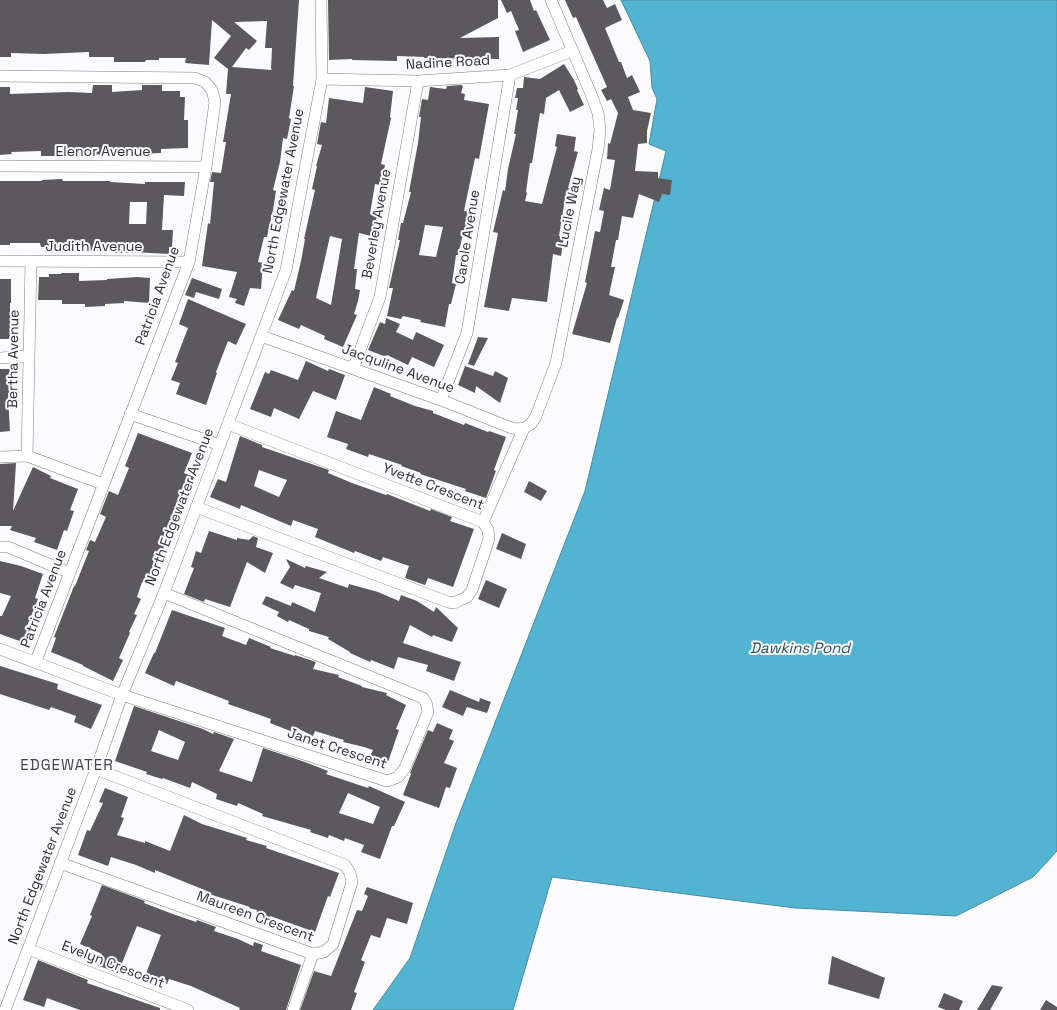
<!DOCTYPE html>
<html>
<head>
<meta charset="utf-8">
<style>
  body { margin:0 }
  canvas { display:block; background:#fbfbfe }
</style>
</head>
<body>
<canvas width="1057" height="1010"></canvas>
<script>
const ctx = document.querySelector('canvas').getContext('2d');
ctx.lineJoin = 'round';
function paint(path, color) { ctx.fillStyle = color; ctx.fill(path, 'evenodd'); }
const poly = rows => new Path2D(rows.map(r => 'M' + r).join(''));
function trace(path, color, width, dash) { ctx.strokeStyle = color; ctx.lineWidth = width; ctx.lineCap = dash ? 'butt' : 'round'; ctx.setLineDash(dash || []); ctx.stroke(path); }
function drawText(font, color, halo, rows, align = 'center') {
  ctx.font = font + ' "Space Grotesk",sans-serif'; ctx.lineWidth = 4; ctx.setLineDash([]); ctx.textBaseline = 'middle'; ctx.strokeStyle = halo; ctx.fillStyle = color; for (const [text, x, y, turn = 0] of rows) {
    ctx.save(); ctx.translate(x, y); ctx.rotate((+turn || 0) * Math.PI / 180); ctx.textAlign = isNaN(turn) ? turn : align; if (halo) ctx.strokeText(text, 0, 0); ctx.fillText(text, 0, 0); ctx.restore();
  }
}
const water = poly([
  [621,0,1057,0,1057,851,1033,877,956,916,795,908,552,877,513,1010,373,1010,410,958,456,823,585,491,666,151,649,144,657,99,652,88,650,61,621,0]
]);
const building = poly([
  [0,0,299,0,293,86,294,86,289,118,291,119,287,139,283,138,280,162,273,190,276,191,273,210,267,237,264,237,258,262,263,263,261,289,250,288,244,306,235,303,237,299,229,297,237,272,202,266,208,223,210,224,214,182,210,182,212,172,221,173,226,142,223,142,231,94,226,94,228,69,214,58,231,36,212,20,209,65,185,63,186,58,159,58,159,60,146,60,145,62,114,62,114,57,89,57,89,52,44,54,11,53,11,57,0,57],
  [267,21,265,48,272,48,271,69,272,70,232,67,246,48,249,50,257,41,234,22],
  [328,0,498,0,498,18,460,38,499,37,499,59,424,58,424,57,397,56,397,61,352,60,352,59,329,60],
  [501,0,530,0,534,11,536,10,550,40,523,52,515,31,519,30,511,11,507,13],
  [565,0,603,0,607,8,615,4,622,20,605,28,619,62,621,62,627,78,632,75,640,92,628,97,633,110,651,113,647,131,647,143,638,144,635,171,658,172,658,178,672,180,670,195,662,194,659,202,639,194,633,218,622,216,618,240,616,240,611,267,615,267,609,295,624,300,618,318,617,318,610,343,572,334,587,283,585,282,595,231,600,232,604,211,599,210,604,188,610,190,615,160,607,159,608,143,610,144,618,113,611,99,607,101,601,90,607,87,576,17,573,18],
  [564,64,574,80,578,89,577,90,584,105,570,112,559,90,546,98,544,114,540,113,534,151,532,163,530,163,526,192,527,193,525,201,542,204,557,147,555,146,557,134,576,137,574,151,578,152,568,188,569,188,564,205,559,236,564,237,561,256,553,254,547,302,512,298,509,311,484,307,498,233,493,232,503,190,505,191,508,169,516,134,514,134,518,110,516,110,518,98,515,98,517,88,523,88,524,77,540,79],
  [93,85,112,85,112,92,142,90,142,85,162,85,162,91,180,91,180,97,185,97,184,120,188,120,188,148,161,149,161,153,139,154,139,152,108,150,108,155,89,154,89,150,61,149,61,156,41,156,41,151,11,152,12,154,0,155,0,87,10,87,10,94,68,92,92,93],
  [461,85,463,86,461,93,465,94,464,100,489,104,479,159,475,158,464,211,470,212,468,230,464,230,458,255,456,255,452,283,456,284,451,304,449,304,445,327,420,322,421,320,403,316,401,319,387,316,393,288,389,288,400,240,398,240,401,223,403,223,411,192,409,192,418,143,421,117,419,117,422,99,428,100,430,87,446,89,447,86],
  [425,225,443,227,436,257,419,255],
  [365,87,393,91,390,117,391,118,381,164,385,165,381,185,375,184,370,214,377,216,371,236,359,233,354,269,357,269,355,289,360,290,358,301,354,314,357,315,343,347,324,339,325,336,301,325,299,329,278,320,292,290,294,291,301,261,305,239,304,239,315,190,312,189,317,166,316,166,322,145,317,144,321,122,326,123,329,98,363,103],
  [330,236,342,239,331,305,316,298],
  [62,179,63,181,110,181,110,182,145,184,145,182,185,182,184,196,164,195,162,230,173,230,172,247,169,247,169,254,133,252,133,253,113,253,113,250,64,251,65,247,41,247,40,243,10,243,10,245,0,245,0,181,42,181,42,180],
  [130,202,147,202,146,224,129,224],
  [61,273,79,273,79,281,107,280,107,279,137,277,150,278,149,303,124,301,124,303,105,304,105,306,85,307,85,304,62,304,62,300,38,300,39,277,49,277,49,274,61,274],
  [192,278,222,289,219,299,196,292,194,298,185,295],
  [0,279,11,279,11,303,10,303,10,339,0,339],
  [188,299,246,324,236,345,228,341,216,372,217,373,206,405,176,394,180,383,171,380,178,363,175,362,188,328,179,324],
  [386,318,400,324,396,332,413,340,416,332,444,345,434,367,412,357,408,365,387,355,386,357,368,350,380,322,385,324],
  [478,337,488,338,474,366,468,364],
  [306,361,328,371,329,369,345,375,336,400,313,391,299,419,274,408,271,417,250,409,265,372,269,374,271,370,298,380],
  [465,366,493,376,495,371,508,378,500,403,476,386,475,393,458,385],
  [0,369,11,369,11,397,8,397,10,431,0,432],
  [374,387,391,394,390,396,415,406,433,411,433,413,464,425,465,423,488,432,489,431,506,437,494,470,496,471,486,498,465,491,466,489,420,474,421,473,401,466,402,465,369,454,368,457,346,449,348,444,327,437,336,411,361,420],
  [138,433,192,453,184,473,194,477,187,496,184,495,171,525,173,526,148,584,142,582,137,597,141,599,134,614,137,615,129,632,130,633,119,658,123,660,113,681,83,666,83,665,51,652,56,638,54,637,74,586,75,586,89,551,86,550,90,540,95,542,106,517,100,514,109,491,118,495,129,468,125,466],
  [240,436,262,445,262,447,329,470,328,473,352,483,386,495,387,494,430,511,431,509,452,517,450,521,474,529,453,587,428,578,425,585,405,578,409,566,383,557,381,561,355,551,354,553,315,537,318,529,293,520,291,526,241,505,240,509,210,497,218,479,226,482],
  [259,470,287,480,279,497,254,486],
  [16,463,13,511,33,467,51,476,50,478,78,489,70,510,74,511,67,531,64,530,57,550,34,542,36,538,10,530,12,526,0,526,0,464],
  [529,481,547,491,541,501,524,492],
  [209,531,237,540,237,538,249,540,253,536,258,538,256,547,273,553,265,573,247,562,230,607,205,599,204,602,184,594,194,568,191,567,196,551,201,553],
  [502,533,526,544,521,559,496,549],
  [286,559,305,568,306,566,327,572,319,578,348,588,349,584,378,592,399,601,401,595,417,601,434,612,436,607,458,628,452,642,433,635,432,637,410,625,403,643,461,662,454,681,426,671,428,665,398,657,394,669,371,660,370,662,350,653,350,652,328,639,329,637,309,631,309,629,289,620,288,622,277,616,279,612,262,604,266,596,291,606,292,602,315,612,321,593,295,585,293,589,280,583,290,567],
  [0,561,21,566,43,574,35,598,38,599,27,626,31,627,25,643,0,634,0,616,2,616,11,596,0,593],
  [486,580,507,589,499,608,478,599],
  [172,610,225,628,222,636,246,645,249,638,271,647,270,648,295,656,295,655,316,662,313,669,339,675,338,677,362,686,362,687,387,693,386,695,406,705,396,729,399,730,388,762,370,756,373,750,364,747,343,742,344,740,315,731,313,736,295,727,293,732,270,723,271,719,228,704,229,701,176,681,174,686,145,673,154,653,155,653],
  [0,666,58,684,57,689,102,705,91,729,74,722,76,716,51,707,49,710,0,694],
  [450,690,479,702,480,698,491,702,487,713,467,707,463,716,442,707],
  [134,706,203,729,213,734,214,732,234,739,219,771,252,782,263,748,305,762,328,771,326,774,368,788,369,786,405,802,394,826,392,826,380,859,361,852,364,845,345,838,344,841,329,835,328,838,310,832,311,830,262,816,263,814,238,803,237,806,216,799,217,794,192,782,190,788,163,778,162,779,146,774,147,772,115,761],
  [159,730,185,742,178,760,151,751],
  [348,793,380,807,373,824,339,813],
  [437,723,453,730,449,739,454,741,444,763,457,768,450,788,446,787,439,808,403,795,411,774,410,773,428,730,433,732],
  [105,788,128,797,121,817,124,818,117,835,145,843,145,841,170,851,184,815,202,824,247,838,246,840,267,846,266,848,339,873,330,897,328,896,315,932,270,916,269,919,256,914,257,910,249,908,250,907,206,893,207,891,155,870,155,873,136,865,111,857,108,866,78,855,87,830,90,831,103,803,99,802],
  [102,885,145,901,144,903,170,913,196,922,197,920,216,927,214,931,238,939,253,946,254,942,263,945,261,951,301,965,286,1010,239,1010,240,1008,191,986,169,979,167,984,145,976,161,935,137,926,118,973,97,965,102,954,80,944,92,916,90,915],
  [367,887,413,903,407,924,387,918,380,938,371,935,361,960,365,962,354,992,357,993,351,1010,300,1010,314,971,331,976,357,910,362,911,368,896,364,894],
  [832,956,885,978,879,999,828,984],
  [38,960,88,980,87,983,160,1008,160,1010,80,1010,47,998,44,1007,23,1000],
  [992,985,1003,987,990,1010,977,1010],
  [944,993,963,1001,959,1010,946,1010,938,1007],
  [1046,1000,1057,1007,1057,1010,1040,1010]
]);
const minor = poly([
  [0,76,195,78,205,82,212,90,215,102,206,167,189,262,36,661],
  [322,79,418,81,510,75,572,51],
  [0,166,206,167],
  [0,261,189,262],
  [261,336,441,400,509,427,516,429,524,428,531,424,536,416,556,363,598,149,600,130,598,113,591,94,551,0],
  [0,358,28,356],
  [353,369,380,297,418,81],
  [441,400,467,333,510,75],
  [130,414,220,445],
  [27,456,31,262],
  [0,457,27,456,103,484],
  [196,507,448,602,454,603,460,600,467,597,472,590,489,539,488,530,483,522,228,424],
  [483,522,524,428],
  [0,547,8,547,70,573],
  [0,649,122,695,387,781,398,777,402,772,405,768,428,712,426,702,423,698,164,593],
  [60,863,313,954,324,952,333,944,352,882,350,873,345,865,96,769],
  [28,949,188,1010],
  [5,1010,96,769,122,695,164,593,286,270,322,79,321,0],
  [293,1010,313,954]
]);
const streetNames = [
  ["Nadine Road",448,63,-3],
  ["Elenor Avenue",103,152],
  ["North Edgewater Avenue",284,191,-79],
  ["Lucile Way",570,212,-79],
  ["Beverley Avenue",377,224,-80],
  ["Carole Avenue",468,237,-81],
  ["Judith Avenue",94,247],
  ["Patricia Avenue",158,296,-70],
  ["Bertha Avenue",14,359,-89],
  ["Jacquline Avenue",398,369,20],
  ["Yvette Crescent",433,487,21],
  ["North Edgewater Avenue",180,507,-69],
  ["Patricia Avenue",44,599,-69],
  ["Janet Crescent",337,749,18],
  ["North Edgewater Avenue",43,866,-69],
  ["Maureen Crescent",255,917,20],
  ["Evelyn Crescent",113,965,21]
];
const waterNames = [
  ["Dawkins Pond",800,649]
];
const neighbourhoodNames = [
  ["EDGEWATER",67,766]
];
paint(water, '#52b4d1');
trace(water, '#488ca1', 1);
paint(building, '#5b595b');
trace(minor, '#7f7e81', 12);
trace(minor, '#fff', 11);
drawText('14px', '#2f2e30', '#fbfbfe', streetNames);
drawText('italic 15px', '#27525f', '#fbfbfe', waterNames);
ctx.letterSpacing = '1px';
drawText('15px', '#444447', '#fbfbfe', neighbourhoodNames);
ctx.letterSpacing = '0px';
</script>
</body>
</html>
